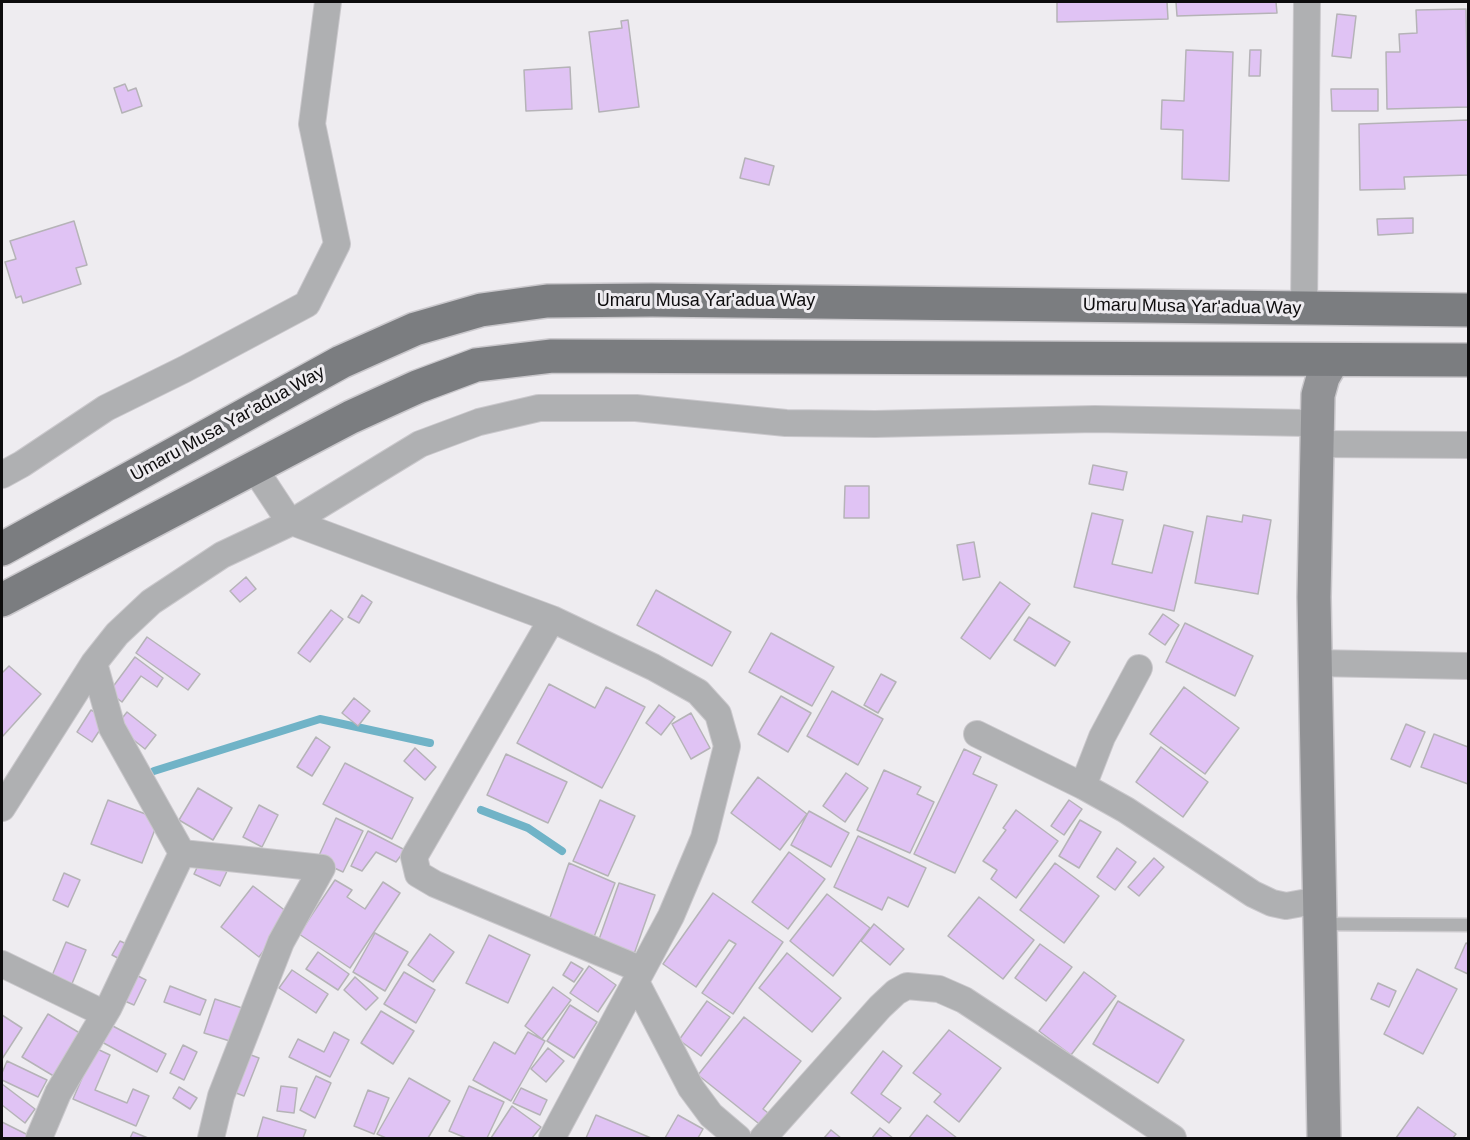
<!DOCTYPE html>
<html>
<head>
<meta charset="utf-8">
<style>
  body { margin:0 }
  #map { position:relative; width:1470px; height:1140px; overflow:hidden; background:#eeecf0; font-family:Helvetica,sans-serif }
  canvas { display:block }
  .frame { position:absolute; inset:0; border:3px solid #0d0c0d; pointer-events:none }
</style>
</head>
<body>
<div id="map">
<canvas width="1470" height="1140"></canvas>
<div class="frame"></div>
</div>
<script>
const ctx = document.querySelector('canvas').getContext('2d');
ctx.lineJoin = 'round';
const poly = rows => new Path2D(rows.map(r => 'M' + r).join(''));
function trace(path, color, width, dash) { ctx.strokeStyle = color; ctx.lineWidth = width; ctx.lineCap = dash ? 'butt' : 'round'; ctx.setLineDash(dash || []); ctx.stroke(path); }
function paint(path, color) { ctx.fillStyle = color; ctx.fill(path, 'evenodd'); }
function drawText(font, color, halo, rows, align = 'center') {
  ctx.font = font + ' Helvetica,sans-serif'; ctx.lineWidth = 6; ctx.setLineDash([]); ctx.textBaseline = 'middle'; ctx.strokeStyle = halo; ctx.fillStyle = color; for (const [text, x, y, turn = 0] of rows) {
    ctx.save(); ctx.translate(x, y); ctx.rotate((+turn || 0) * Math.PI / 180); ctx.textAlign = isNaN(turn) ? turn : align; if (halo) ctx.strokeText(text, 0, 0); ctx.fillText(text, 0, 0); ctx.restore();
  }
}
const stream = poly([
  [154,771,320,719,430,743],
  [481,810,528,828,562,851]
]);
const building = poly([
  [1057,2,1167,2,1168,19,1057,22,1057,2],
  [1176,2,1276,2,1277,13,1177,16,1176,2],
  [1466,9,1468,107,1387,109,1386,52,1400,52,1399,34,1417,33,1416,10,1466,9],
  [1337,14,1356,16,1351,58,1332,56,1337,14],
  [628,20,639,107,599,112,589,32,622,28,621,21,628,20],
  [1186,50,1233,52,1229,181,1182,179,1183,130,1161,129,1162,100,1184,101,1186,50],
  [1250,50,1261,50,1260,76,1249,76,1250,50],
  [570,67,572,109,526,111,524,70,570,67],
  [125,84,128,91,136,88,142,106,122,113,114,88,125,84],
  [1331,89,1378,89,1378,111,1332,111,1331,89],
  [1468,120,1468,175,1404,177,1405,189,1360,190,1359,124,1468,120],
  [745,158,774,166,769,185,740,178,745,158],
  [1413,218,1413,233,1378,235,1377,219,1413,218],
  [74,221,87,265,76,268,81,284,23,303,21,296,16,298,5,262,16,259,10,241,74,221],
  [1093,465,1127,472,1123,490,1089,484,1093,465],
  [845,486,869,486,869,518,844,518,845,486],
  [1092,513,1123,520,1112,564,1152,573,1164,525,1193,532,1174,611,1074,587,1092,513],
  [1243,515,1271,520,1258,594,1195,583,1207,516,1242,522,1243,515],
  [974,542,980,577,963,580,957,545,974,542],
  [246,577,256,589,240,602,230,591,246,577],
  [1000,582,1030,604,990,659,961,638,1000,582],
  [656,590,731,632,712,666,637,625,656,590],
  [362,595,372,602,359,623,348,617,362,595],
  [331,610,343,619,310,662,298,653,331,610],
  [1163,614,1179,625,1165,645,1149,634,1163,614],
  [1029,617,1070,642,1055,666,1014,640,1029,617],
  [1185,623,1253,656,1235,696,1166,662,1185,623],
  [771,633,834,667,812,706,749,672,771,633],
  [147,637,200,674,188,690,136,653,147,637],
  [135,657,163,678,157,687,141,676,122,702,109,692,135,657],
  [9,666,41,694,2,737,2,673,9,666],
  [881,674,896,682,878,713,864,705,881,674],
  [549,684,595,708,606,687,645,707,602,788,517,743,549,684],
  [1184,687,1239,728,1205,774,1150,734,1184,687],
  [832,691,883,719,858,765,807,736,832,691],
  [781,696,811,713,788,752,758,734,781,696],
  [354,698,370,711,358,726,342,713,354,698],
  [659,705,675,717,661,735,646,723,659,705],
  [91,710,107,719,92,742,77,732,91,710],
  [127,712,156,735,145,749,116,726,127,712],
  [691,713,710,748,691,759,672,724,691,713],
  [1406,724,1425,732,1410,767,1391,759,1406,724],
  [1434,734,1468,747,1468,784,1421,767,1434,734],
  [316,737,330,747,312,776,297,767,316,737],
  [1161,747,1208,782,1183,817,1136,782,1161,747],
  [415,748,436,767,425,780,404,761,415,748],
  [964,749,981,757,973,774,997,785,955,873,914,854,964,749],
  [506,754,567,782,548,823,487,795,506,754],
  [345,763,413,798,392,839,323,804,345,763],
  [884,770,921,787,917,794,934,802,910,853,857,830,884,770],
  [846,773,868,788,845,822,823,806,846,773],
  [758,777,807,814,780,850,731,813,758,777],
  [198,788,232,808,213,840,179,820,198,788],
  [108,800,159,819,142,863,91,844,108,800],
  [600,800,635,816,608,876,573,861,600,800],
  [1069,800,1082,809,1064,835,1051,826,1069,800],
  [259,805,278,815,262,847,243,837,259,805],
  [1016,810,1058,841,1016,898,991,879,997,870,983,861,1006,830,1003,828,1016,810],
  [809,811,849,833,831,867,791,845,809,811],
  [336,818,363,831,343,872,317,860,336,818],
  [1080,820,1101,832,1079,868,1059,856,1080,820],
  [368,831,405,850,396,862,376,852,362,871,351,866,368,831],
  [858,836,926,868,908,907,888,897,882,910,834,887,858,836],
  [1117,848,1136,862,1115,890,1097,877,1117,848],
  [789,852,825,879,788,929,752,902,789,852],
  [203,855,229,867,220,886,194,874,203,855],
  [1154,858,1164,867,1139,896,1128,887,1154,858],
  [569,863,615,883,592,942,547,926,569,863],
  [1055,863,1099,896,1064,943,1020,910,1055,863],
  [64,873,80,880,68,907,53,900,64,873],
  [335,880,352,890,347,897,365,909,383,882,400,893,350,968,299,934,335,880],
  [619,883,655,895,633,957,597,945,619,883],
  [253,886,291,915,259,957,221,927,253,886],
  [713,893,783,942,733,1014,702,993,736,944,729,940,696,987,663,964,713,893],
  [827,894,870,928,833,976,790,941,827,894],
  [979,897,1034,940,1003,979,948,936,979,897],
  [874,924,904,949,890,965,861,941,874,924],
  [375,933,408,952,385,991,353,972,375,933],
  [430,934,454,952,433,982,408,965,430,934],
  [489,935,530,955,508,1003,466,983,489,935],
  [120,941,135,948,127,963,112,955,120,941],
  [66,942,86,950,71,986,51,978,66,942],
  [1466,943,1468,944,1468,974,1455,968,1466,943],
  [1040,944,1072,967,1046,1001,1015,978,1040,944],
  [318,952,349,974,338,990,306,969,318,952],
  [787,953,841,998,812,1032,759,988,787,953],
  [571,962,583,969,574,982,563,975,571,962],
  [589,966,616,985,598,1012,570,993,589,966],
  [1417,969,1457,989,1423,1054,1384,1034,1417,969],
  [292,970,328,994,316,1013,279,988,292,970],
  [404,972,435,990,416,1023,384,1004,404,972],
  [1084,972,1116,996,1071,1055,1039,1031,1084,972],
  [132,973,146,980,134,1005,120,999,132,973],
  [355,977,378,998,366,1010,344,990,355,977],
  [1378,983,1396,991,1389,1007,1371,999,1378,983],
  [170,986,206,1000,200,1015,164,1002,170,986],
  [553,987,571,1000,542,1039,525,1026,553,987],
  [215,999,245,1009,233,1042,204,1033,215,999],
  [707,1001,730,1017,701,1056,679,1040,707,1001],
  [1118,1001,1184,1040,1158,1083,1093,1044,1118,1001],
  [570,1005,597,1022,574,1058,547,1041,570,1005],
  [381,1011,414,1031,393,1064,361,1043,381,1011],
  [48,1014,83,1035,57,1078,22,1057,48,1014],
  [2,1015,22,1028,2,1059,2,1015],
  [744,1017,801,1061,763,1109,777,1120,768,1131,698,1075,744,1017],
  [109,1024,166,1054,157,1072,100,1041,109,1024],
  [949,1030,1001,1068,959,1122,934,1102,941,1094,913,1073,949,1030],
  [334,1032,349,1040,330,1077,289,1057,298,1039,324,1052,334,1032],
  [528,1032,545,1041,511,1101,473,1080,494,1042,515,1054,528,1032],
  [183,1045,197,1052,184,1080,170,1073,183,1045],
  [95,1048,110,1055,95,1090,127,1103,133,1089,149,1096,136,1126,73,1099,95,1048],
  [548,1048,564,1061,546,1082,531,1069,548,1048],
  [883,1051,902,1066,881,1094,901,1108,889,1123,851,1093,883,1051],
  [243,1052,259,1058,244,1096,228,1090,243,1052],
  [7,1061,47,1080,38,1097,2,1080,2,1073,7,1061],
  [316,1076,331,1083,315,1118,300,1110,316,1076],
  [409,1078,450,1101,428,1138,386,1138,377,1134,409,1078],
  [2,1084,35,1109,25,1123,2,1105,2,1084],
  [281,1086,297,1088,294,1113,277,1111,281,1086],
  [469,1086,504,1102,487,1138,466,1138,449,1131,469,1086],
  [179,1087,197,1098,190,1109,173,1098,179,1087],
  [521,1088,547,1100,540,1115,513,1103,521,1088],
  [368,1090,389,1098,374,1134,354,1126,368,1090],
  [512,1106,541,1127,532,1138,491,1138,512,1106],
  [1418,1107,1456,1134,1453,1138,1396,1138,1418,1107],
  [596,1115,651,1138,586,1138,596,1115],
  [678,1115,703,1129,698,1138,665,1138,678,1115],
  [927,1115,957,1138,909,1138,927,1115],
  [263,1117,306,1130,303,1138,257,1138,263,1117],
  [2,1122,28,1135,26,1138,2,1138,2,1122],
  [880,1128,893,1138,872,1138,880,1128],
  [831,1130,841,1138,824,1138,831,1130],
  [133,1132,148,1138,130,1138,133,1132]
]);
const service = poly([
  [1321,924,1468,925]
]);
const minor = poly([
  [1304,308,1307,2],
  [1317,444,1468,445],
  [2,475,22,464,106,408,185,369,307,304,337,244,312,124,328,2],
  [552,619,414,857,418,874,435,884,642,970],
  [94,663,112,728,182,853],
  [1315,663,1468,666],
  [1139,668,1102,737,1083,786,1126,810,1253,894,1272,903,1286,906,1308,902],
  [977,734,1083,786],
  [2,808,94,663,117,634,151,602,222,555,292,522,285,515,254,468],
  [182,853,322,868,281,942,221,1096,211,1138],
  [2,964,105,1014],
  [636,982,691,1088,711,1115,738,1138],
  [39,1138,58,1093,109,1007,182,853],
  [552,1138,671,916,704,838,727,746,718,714,698,692,653,667,552,619,292,522,420,444,479,422,539,408,636,408,786,423,875,424,1095,419,1307,423],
  [763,1138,880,1007,896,992,907,986,939,989,964,1000,1173,1138]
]);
const secondary = poly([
  [1324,1138,1314,597,1318,395,1323,377,1333,360]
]);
const primary = poly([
  [2,549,341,362,415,329,481,310,547,301,652,300,1468,310],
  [2,600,351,417,417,387,476,365,552,356,1468,360]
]);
const streetNames = [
  ["Umaru Musa Yar'adua Way",706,301],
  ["Umaru Musa Yar'adua Way",1192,307,1],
  ["Umaru Musa Yar'adua Way",228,424,-29]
];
trace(stream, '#70b3c7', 8);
paint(building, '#e0c3f4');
trace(building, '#b5b3b7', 1.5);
trace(service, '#cac8cc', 15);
trace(minor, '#cac8cc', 28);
trace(secondary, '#cac8cc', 36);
trace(primary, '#cac8cc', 36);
trace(service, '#afb0b2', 12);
trace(minor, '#afb0b2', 26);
trace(secondary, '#919295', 33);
trace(primary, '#7b7d80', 33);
drawText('18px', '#0d0c0d', '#eeecf0', streetNames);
</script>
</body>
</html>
